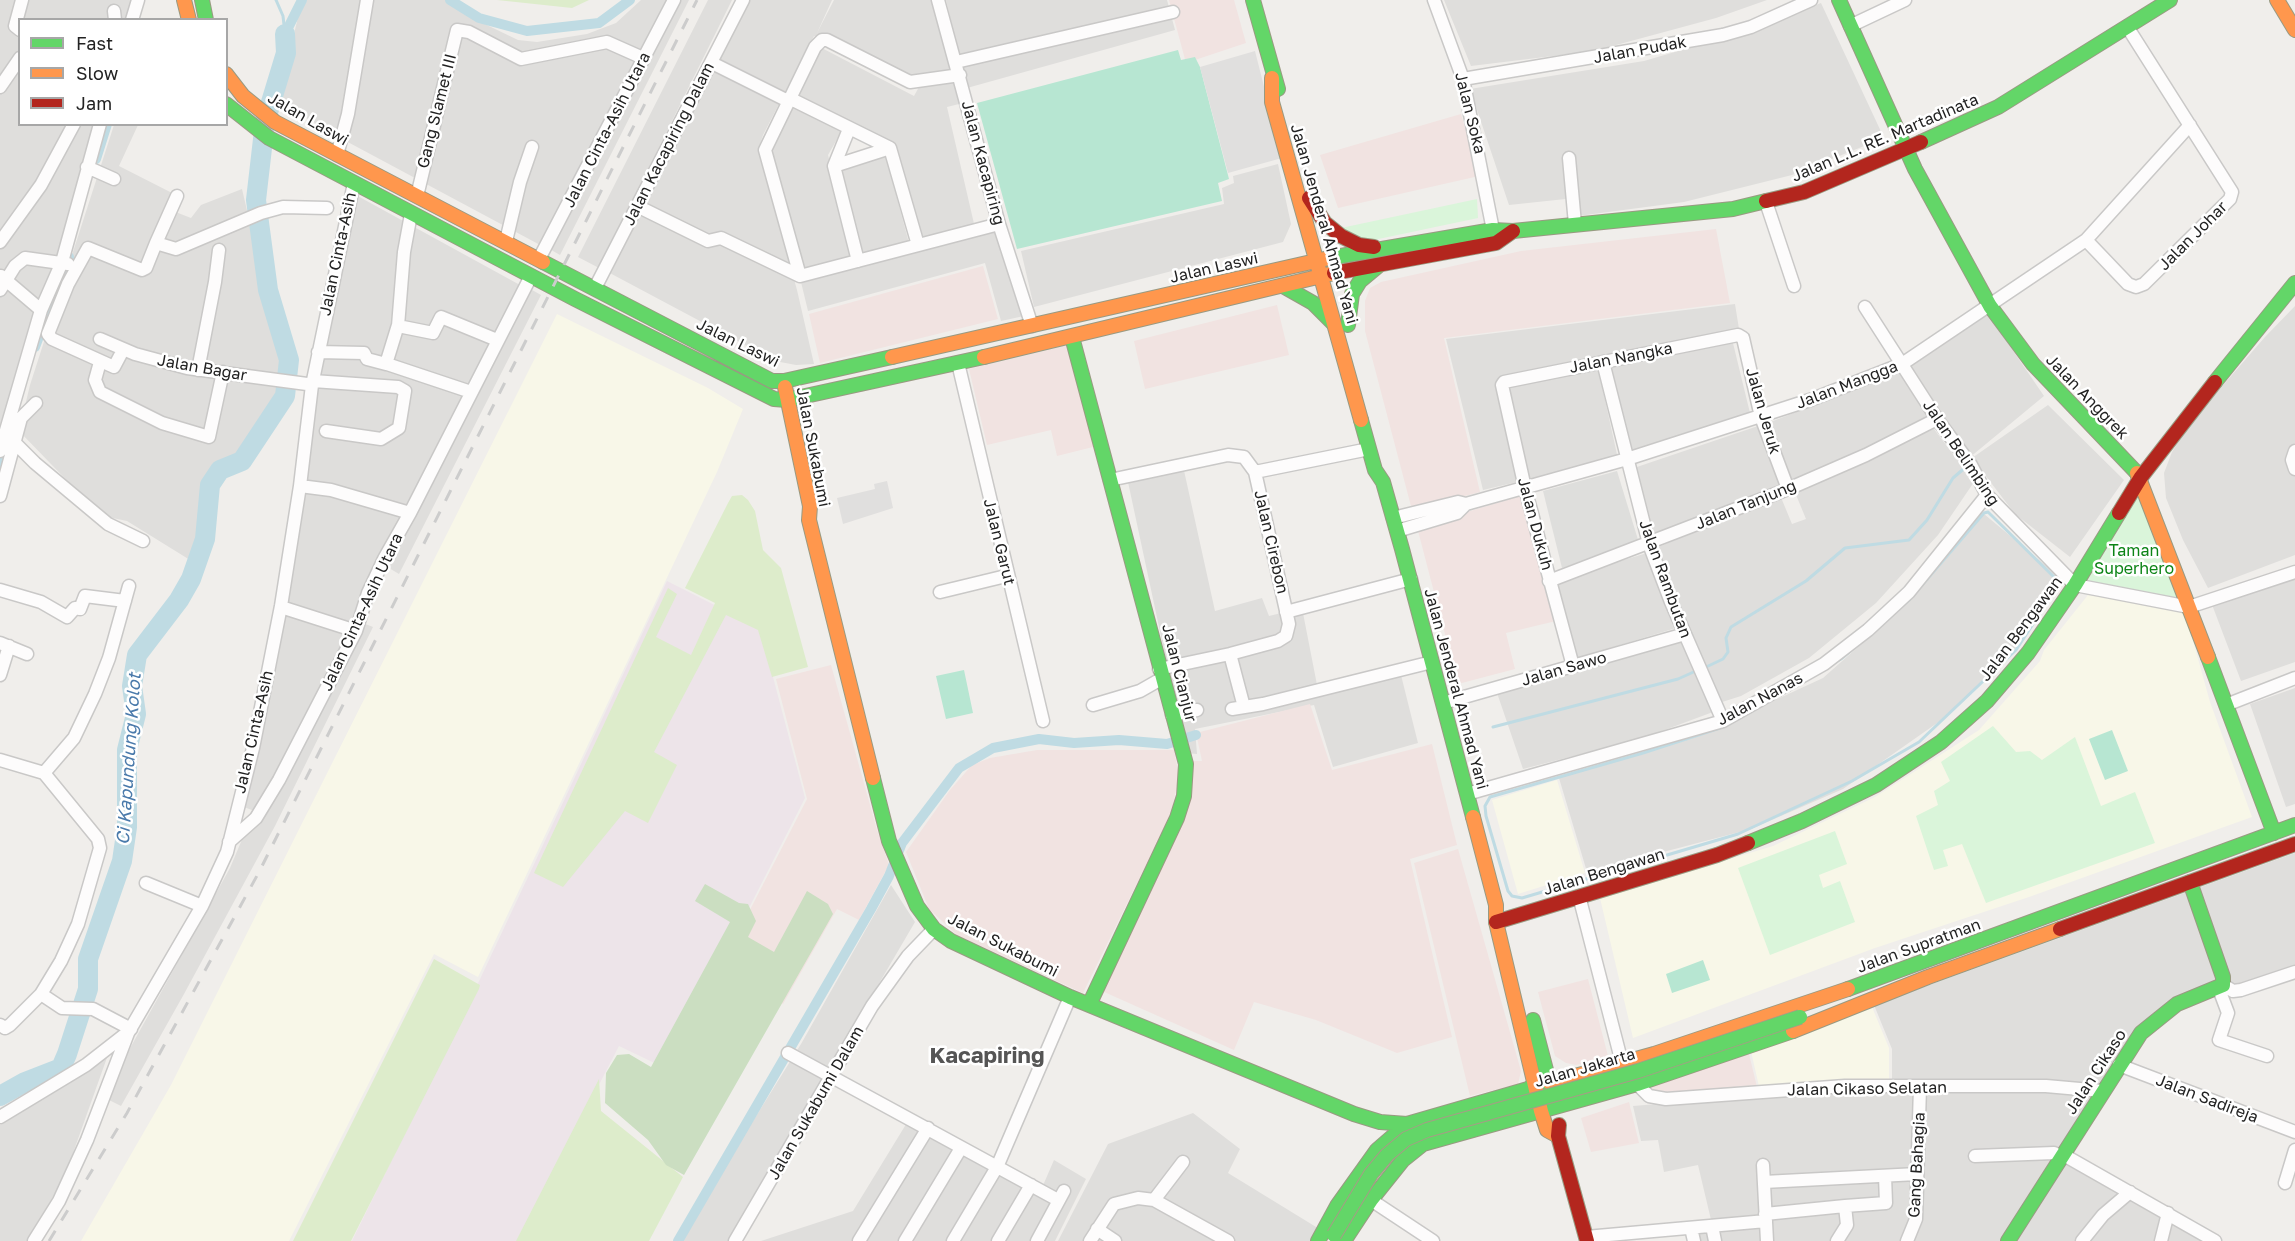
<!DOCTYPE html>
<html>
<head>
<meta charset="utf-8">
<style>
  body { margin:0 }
  #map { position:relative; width:2295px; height:1241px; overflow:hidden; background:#f0eeeb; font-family:"Golos Text",sans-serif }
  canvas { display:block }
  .legend { position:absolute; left:18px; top:18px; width:210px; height:108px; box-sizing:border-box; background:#fff; border:2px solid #a7a7a7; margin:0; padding:8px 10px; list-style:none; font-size:18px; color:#222 }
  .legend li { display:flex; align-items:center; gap:12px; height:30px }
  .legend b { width:30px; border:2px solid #a7a7a7 }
</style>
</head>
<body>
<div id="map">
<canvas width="2295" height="1241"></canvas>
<ul class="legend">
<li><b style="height:8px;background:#63d668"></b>Fast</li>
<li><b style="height:8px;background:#ff974d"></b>Slow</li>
<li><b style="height:8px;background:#b3261e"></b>Jam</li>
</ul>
</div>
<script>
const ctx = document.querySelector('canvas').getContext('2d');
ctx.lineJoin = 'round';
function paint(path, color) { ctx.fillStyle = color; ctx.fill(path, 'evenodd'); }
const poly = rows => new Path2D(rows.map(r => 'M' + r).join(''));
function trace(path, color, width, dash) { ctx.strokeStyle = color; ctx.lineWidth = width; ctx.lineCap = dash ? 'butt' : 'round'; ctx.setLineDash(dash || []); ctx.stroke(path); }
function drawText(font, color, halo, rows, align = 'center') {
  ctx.font = font + ' "Golos Text",sans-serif'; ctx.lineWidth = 5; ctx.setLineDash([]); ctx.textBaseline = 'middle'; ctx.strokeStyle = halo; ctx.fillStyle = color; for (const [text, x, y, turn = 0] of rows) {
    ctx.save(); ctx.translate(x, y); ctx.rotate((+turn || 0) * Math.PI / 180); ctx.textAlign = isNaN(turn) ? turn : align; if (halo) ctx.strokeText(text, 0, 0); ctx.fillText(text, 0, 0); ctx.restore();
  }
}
const residential = poly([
  [0,0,139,0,133,19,20,20,20,124,101,125,41,309,0,276],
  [307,0,361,0,337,135,275,101,287,64,298,17],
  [368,0,449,0,466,15,518,40,537,42,587,34,616,23,641,0,669,0,542,246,344,140],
  [674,0,689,0,560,255,546,247],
  [708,0,732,0,599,268,578,257],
  [742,0,832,0,817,33,834,0,935,0,963,103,947,107,975,228,915,243,890,146,791,95,816,45,914,96,919,87,814,36,763,135,758,150,797,290,814,364,796,365,775,361,606,271],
  [946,0,1167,0,1175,30,967,88],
  [1444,0,1767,0,1716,18,1594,51,1471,66],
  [1821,3,1884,138,1792,175,1684,202,1578,216,1575,198,1509,205,1470,89,1644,61,1750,30],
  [791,99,844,127,828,155,853,256,802,275,770,160,772,138],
  [114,125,138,125,119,166,176,195,173,211,191,218,201,205,242,189,281,356,279,395,269,417,236,458,217,466,207,476,200,500,201,526,197,546,190,560,127,521,108,517,80,494,19,431,30,385],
  [884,149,910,247,858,259,834,165],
  [1278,164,1291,224,1283,242,1034,307,1021,251,1224,204,1222,188,1234,183,1233,176],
  [354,194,520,285,347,628,354,633,257,812,244,807,324,323],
  [996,228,1024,316,1001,321,985,263,808,311,801,282],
  [0,278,40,311,0,435],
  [525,286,541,295,399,574,384,565],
  [1735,304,1739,329,1600,362,1498,380,1521,481,1483,490,1446,339],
  [2295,306,2295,443,2290,451,2295,475,2295,555,2208,588,2183,540,2166,498,2164,473,2172,452,2191,422,2265,337],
  [1988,314,2044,396,1969,458,1908,367],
  [1732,339,1750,413,1629,457,1607,366],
  [1598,368,1618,459,1528,482,1505,386],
  [1899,372,1933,425,1789,481,1768,423],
  [2048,405,2124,480,2070,557,2015,514,1972,458],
  [1758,426,1780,484,1651,537,1631,469],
  [1934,429,1974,482,1938,535,1876,603,1809,658,1741,696,1719,703,1656,548,1780,495,1792,524,1806,519,1794,490],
  [1183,466,1215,611,1262,598,1269,616,1302,608,1318,690,1399,667,1418,743,1333,767,1314,705,1195,729,1197,754,1186,753,1128,482],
  [1978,509,2062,579,2005,663,1940,721,1843,789,1751,829,1587,872,1559,778,1693,738,1823,678,1902,608],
  [1647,553,1676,628,1577,658,1554,581],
  [2295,573,2295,662,2241,681,2211,602],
  [363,623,373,627,275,826,184,994,121,1106,103,1097,230,868,246,830,257,825],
  [1680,639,1713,712,1643,738,1523,769,1495,687],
  [2295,688,2295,804,2286,807,2250,704],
  [2295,853,2295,968,2235,990,2173,1002,2100,1085,1892,1084,1892,1049,1874,1005],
  [891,885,915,922,728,1241,682,1241,715,1182,801,1044],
  [109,1052,68,1167,30,1241,0,1241,0,1125,72,1080],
  [1813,1091,2097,1091,2000,1241,1692,1241,1690,1229,1712,1224,1698,1165,1664,1172,1658,1140,1641,1141,1633,1106],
  [1193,1113,1240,1149,1228,1173,1321,1230,1314,1241,1058,1241,1108,1144],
  [908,1121,993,1171,950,1241,761,1241,853,1211],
  [2066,1158,2212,1241,2011,1241],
  [1054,1160,1086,1179,1055,1241,956,1241,998,1171,1041,1190]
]);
const commercial = poly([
  [1169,0,1234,0,1246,43,1186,63],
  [1461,114,1479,176,1338,208,1320,155],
  [1716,229,1730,303,1444,338,1480,492,1412,510,1365,331,1365,301,1370,288,1381,282,1521,251],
  [983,266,998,319,820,363,809,314],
  [1277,305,1289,355,1145,389,1134,341],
  [1072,344,1097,446,1057,456,1051,430,987,445,969,369],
  [1520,496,1556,621,1506,633,1515,669,1458,684,1417,527],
  [831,665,877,830,889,865,859,920,837,909,783,1004,719,970,807,799,776,679],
  [1310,704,1332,770,1432,744,1457,845,1410,859,1452,1037,1397,1053,1316,1020,1254,1002,1234,1050,1102,991,1190,761,1202,761,1196,733],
  [1037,750,1174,750,1179,776,1171,814,1083,993,957,935,929,909,906,852,950,790,972,765,990,758],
  [1458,849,1521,1071,1518,1084,1470,1096,1414,863],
  [1588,979,1608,1056,1576,1065,1566,1063,1555,1056,1538,992],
  [1749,1054,1758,1091,1654,1098,1651,1083],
  [1629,1102,1639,1143,1591,1152,1581,1118]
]);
const industrial = poly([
  [667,581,760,628,805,798,667,1069,619,1046,518,1241,352,1241,481,977]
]);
const education = poly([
  [557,314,708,388,743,409,717,472,478,977,434,954,289,1241,81,1241,171,1085],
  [2088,595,2182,609,2185,612,2210,702,2252,817,2029,897,1875,948,1633,1038,1600,898,1773,846,1875,797,1979,730,2040,661,2044,650],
  [1557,780,1585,873,1518,894,1492,800],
  [1872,1007,1889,1048,1889,1083,1760,1091,1751,1051]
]);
const religious = poly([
  [1617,471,1639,543,1562,568,1543,491]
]);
const grass = poly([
  [497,0,589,0,572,8],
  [742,495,748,500,755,511,763,550,781,568,808,667,772,677,758,630,726,615,654,752,677,765,648,823,625,811,563,887,534,873,668,588,677,594,656,637,691,655,715,603,685,588,728,503,732,496],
  [434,959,480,985,479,989,351,1241,293,1241],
  [599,1079,601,1111,683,1177,649,1241,516,1241]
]);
const forest = poly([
  [705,884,739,903,748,904,756,921,748,937,774,952,807,891,828,904,833,914,684,1175,666,1165,648,1140,605,1103,606,1073,617,1055,629,1054,651,1067,730,922,695,901]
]);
const park = poly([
  [1477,199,1478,218,1369,241,1341,228],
  [2142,485,2185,603,2081,584],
  [1993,726,2016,752,2030,751,2042,760,2075,737,2101,806,2135,792,2155,843,1986,903,1962,844,1943,850,1948,866,1934,870,1916,816,1938,805,1934,791,1950,781,1941,762],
  [1835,831,1847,864,1819,875,1823,888,1840,881,1855,922,1770,955,1738,868]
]);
const pitch = poly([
  [1178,50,1181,60,1195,57,1200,67,1229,179,1218,183,1222,201,1017,249,977,103],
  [964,670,973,713,946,719,936,676],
  [2112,730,2128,771,2105,780,2089,739],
  [1703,960,1710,980,1672,993,1666,974]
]);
const parking = poly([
  [1255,51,1282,158,1228,173,1200,67],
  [887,481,893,508,843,524,837,498,875,489,874,484]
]);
const stream = poly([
  [276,0,283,16,285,34],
  [1988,512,2054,577,2058,582,2056,589,2016,650,1919,742,1852,781,1738,834,1522,898,1512,896,1508,891,1486,816,1485,806,1490,797,1643,753,1720,728,1841,659,1910,599,1984,513,1988,512],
  [1704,668,1723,659,1728,652,1726,638,1731,627,1806,581,1845,548,1909,540,1927,520,1953,478,1967,466],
  [1493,727,1678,679,1698,670]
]);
const canal = poly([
  [450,0,479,18,527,31,599,23,630,0],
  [285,34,302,0],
  [96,159,107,124],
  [35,347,69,257],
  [0,468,6,445],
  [678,1241,871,909,889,876,902,843,959,768,993,748,1039,739,1074,743,1119,740,1167,744,1196,735]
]);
const river = poly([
  [0,1096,25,1082,61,1068,67,1054,88,989,88,959,122,861,127,827,127,750,136,714,132,686,137,655,179,600,191,579,205,539,210,485,220,470,242,461,285,396,289,360,268,290,256,200,265,122,286,53,285,34]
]);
const street = poly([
  [938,0,999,224,1032,326],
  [1434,0,1463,79,1493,230],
  [114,11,115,20],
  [132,20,138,0],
  [1850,26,1905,0],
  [20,30,15,26,22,0],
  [956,62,1173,12],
  [712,63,788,101],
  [1463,79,1723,35,1751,27,1811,0],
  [0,87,20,58],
  [789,98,890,148,918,245],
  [849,129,834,166,858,261],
  [337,155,348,114,367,0],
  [1569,158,1575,224],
  [834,166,890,148],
  [87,167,114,179],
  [417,196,457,30,469,32,521,59,607,42,643,58],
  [1766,202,1794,286],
  [637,206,708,241,721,238,800,276,999,224],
  [411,214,404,252,398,326,433,333,441,317,497,340],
  [2086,240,2128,284,2136,287,2144,284,2230,199,2232,192,2128,28],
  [506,241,520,182,532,147],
  [0,242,41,185,74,124],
  [156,243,177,196],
  [539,259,674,0],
  [1,276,41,310],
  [800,276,765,150,815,47,822,40,827,40,910,82,960,75],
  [595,288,743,0],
  [0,290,15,266,25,258,68,264],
  [1865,307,1937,419,1971,465,1987,495,2075,585,2189,607,2295,572],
  [100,339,135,354,187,368,307,384],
  [123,350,114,367,52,339,48,334,68,284,88,248,142,270,146,268,156,243,176,249,261,213,283,207,327,208],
  [318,352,364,353,367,359,386,364,398,325],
  [100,362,95,380,100,392,162,423,209,437,223,372],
  [1603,362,1649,544,1671,602,1723,721],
  [958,363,1043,721],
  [387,364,471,392],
  [198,370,215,282,219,250],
  [313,381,398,387,405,391,399,428,381,439,326,431],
  [14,442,35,463,108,524,143,541],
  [0,451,41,310,62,262,100,124],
  [2295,451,2292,460,2295,469],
  [1255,472,1369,449],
  [1110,480,1228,455,1244,457,1255,472,1289,624,1286,636,1278,641,1230,654,1159,669],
  [300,486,331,490,410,513],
  [0,496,21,418,36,403],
  [1393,518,1458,502,1466,504,1627,459,1810,400,1902,364,2086,240,2190,125],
  [1397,531,1457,513,1466,504],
  [1549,581,1788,489,1866,455,1937,419],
  [0,590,41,602,67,617,75,608,80,609,85,596,125,601],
  [940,592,1006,576],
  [281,607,356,631],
  [1286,612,1411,579],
  [0,643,27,654],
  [1230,654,1244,707],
  [1573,666,1525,488,1502,385,1504,382,1738,335,1743,338,1761,417,1788,489],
  [0,675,9,646],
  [1443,703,1685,634],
  [1093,705,1140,691,1161,679],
  [2226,705,2295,678],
  [1232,709,1263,704,1432,662],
  [1172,715,1197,710],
  [0,760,44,773,98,839,100,848,78,924,61,961,41,994,10,1025,5,1028,0,1025],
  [44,773,74,738,95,694,109,658,129,586],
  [1467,794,1723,721,1824,664,1868,630,1909,592,1987,495],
  [229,842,256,818,279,780,356,631,368,593,384,559,410,513,531,276],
  [146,883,202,906],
  [1579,896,1622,1063],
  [2223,985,2233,991,2241,990,2295,972],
  [2219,989,2228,1013,2219,1040,2267,1056],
  [41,994,62,1008,93,1009,131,1029],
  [788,1053,1058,1200],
  [2119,1065,2295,1132],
  [1637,1084,1649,1096,1666,1099,1845,1086,2046,1086,2102,1091],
  [0,1117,86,1065,127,1033],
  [2062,1154,2215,1241],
  [1975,1156,2054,1153,2061,1157],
  [1763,1165,1767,1241],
  [1764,1182,1917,1174],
  [2285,1183,2295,1150],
  [1154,1200,1183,1162],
  [1371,1200,1433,1241],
  [1845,1206,1886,1203,1885,1176],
  [1765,1214,1845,1206,1847,1225,1837,1241],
  [1712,1226,1715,1241],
  [1691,1228,1694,1241],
  [1097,1229,1115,1241],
  [1586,1237,1766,1221],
  [34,1241,59,1201,87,1140,128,1033,202,906,227,852,253,748,281,606,300,486,312,385,354,183],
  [735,1241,872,1006,908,956,934,929],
  [859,1241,928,1128],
  [905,1241,961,1148],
  [953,1241,997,1167,1070,997],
  [998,1241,1031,1185],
  [1037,1241,1064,1191],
  [1090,1241,1114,1204,1138,1198,1154,1200,1228,1241],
  [1907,1241,1916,1219,1920,1087],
  [2082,1241,2103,1215,2130,1192],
  [2161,1241,2168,1213]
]);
const fast = poly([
  [202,0,206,20],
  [1253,0,1278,89],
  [1839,0,1915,169,1990,306,2033,364,2137,473],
  [226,104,269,138,575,299,774,399,787,400,984,357],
  [1921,142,1998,107,2170,0],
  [1329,258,1493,230,1513,231,1733,209,1766,201],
  [543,262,772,381,784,381,892,357],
  [1283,286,1313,303,1333,323],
  [1348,325,1352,294,1360,281,1378,266],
  [1072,337,1186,764,1184,796,1177,818,1089,1005],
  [2215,382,2295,283],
  [1361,420,1375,470,1383,482,1402,549,1473,817],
  [2208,657,2274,833],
  [873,778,889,841,917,906,934,929,951,941,1070,997,1354,1114,1380,1122,1407,1124],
  [1748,843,1802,821,1876,785,1941,742,1987,701,2028,653,2075,585,2119,513],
  [1848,989,2295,825],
  [1533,1020,1552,1093],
  [1318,1241,1337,1206,1377,1150,1407,1124,1528,1089,1535,1084],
  [1344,1241,1371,1200,1403,1160,1423,1144,1637,1084,1793,1031],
  [2008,1241,2141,1033,2177,1004,2223,985,2223,977,2190,882]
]);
const slow = poly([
  [184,0,189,20],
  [2277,0,2295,30],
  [226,74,243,96,275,122,543,262],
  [1272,78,1272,102,1361,420],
  [892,357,1329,258],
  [984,357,1334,273],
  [785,387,810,506,809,520,873,778],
  [2137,473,2208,657],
  [1473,817,1496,905,1496,922,1541,1111,1547,1130,1558,1136],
  [1793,1031,1928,977,2060,929],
  [1550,1083,1654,1054,1848,989]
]);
const jam = poly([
  [1309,198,1325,223,1341,236,1359,245,1374,247],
  [1766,201,1804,192,1921,142],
  [1334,273,1496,243,1513,231],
  [2119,513,2141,477,2215,382],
  [1496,922,1717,855,1748,843],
  [2060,929,2295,844],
  [1559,1125,1558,1136,1587,1241]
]);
const rail = poly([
  [49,1241,127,1113,259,872,697,0]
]);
const fastBridge = poly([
  [1334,1235,1371,1174,1387,1155,1406,1139,1427,1130,1638,1071,1800,1017]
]);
const streetNames = [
  ["Jalan Pudak",1640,50,-10],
  ["Gang Slamet III",437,111,-76],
  ["Jalan Soka",1470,113,76],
  ["Jalan Laswi",308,119,30],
  ["Jalan Cinta-Asih Utara",607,130,-63],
  ["Jalan L.L. RE. Martadinata",1885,138,-23],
  ["Jalan Kacapiring Dalam",669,144,-63],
  ["Jalan Kacapiring",983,163,75],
  ["Jalan Jenderal Ahmad Yani",1324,224,74],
  ["Jalan Johar",2193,236,-45],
  ["Jalan Cinta-Asih",338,254,-78],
  ["Jalan Laswi",1214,268,-13],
  ["Jalan Laswi",738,343,26],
  ["Jalan Nangka",1621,358,-11],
  ["Jalan Bagar",202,368,10],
  ["Jalan Mangga",1847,385,-21],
  ["Jalan Anggrek",2087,397,46],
  ["Jalan Jeruk",1763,411,74],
  ["Jalan Sukabumi",813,447,79],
  ["Jalan Belimbing",1961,453,56],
  ["Jalan Tanjung",1746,505,-22],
  ["Jalan Dukuh",1535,524,75],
  ["Jalan Garut",999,542,76],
  ["Jalan Cirebon",1271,542,77],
  ["Jalan Rambutan",1665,579,70],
  ["Jalan Cinta-Asih Utara",362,612,-65],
  ["Jalan Bengawan",2021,629,-53],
  ["Jalan Sawo",1564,669,-16],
  ["Jalan Cianjur",1179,673,76],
  ["Jalan Jenderal Ahmad Yani",1456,689,75],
  ["Jalan Nanas",1760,699,-28],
  ["Jalan Cinta-Asih",254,732,-77],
  ["Jalan Bengawan",1604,872,-17],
  ["Jalan Sukabumi",1003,945,27],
  ["Jalan Supratman",1919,946,-20],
  ["Jalan Jakarta",1585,1068,-16],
  ["Jalan Cikaso",2096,1072,-57],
  ["Jalan Cikaso Selatan",1867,1089,-1],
  ["Jalan Sadireja",2207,1099,21],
  ["Jalan Sukabumi Dalam",816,1103,-60],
  ["Gang Bahagia",1917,1165,-87]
];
const parkNames = [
  ["Taman",2134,551],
  ["Superhero",2134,569]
];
const waterNames = [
  ["Ci Kapundung Kolot",129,759,-86]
];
const districtNames = [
  ["Kacapiring",987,1056]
];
paint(residential, '#dfdedc');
paint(commercial, '#f1e3e1');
paint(industrial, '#ede4e9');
paint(education, '#f8f7e8');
paint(religious, '#dededc');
paint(grass, '#ddeccb');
paint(forest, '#cbdec1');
paint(park, '#daf5da');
paint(pitch, '#b7e6d2');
paint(parking, '#e0dfde');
trace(stream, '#bfdbe3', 3);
trace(canal, '#bfdbe3', 10);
trace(river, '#bfdbe3', 20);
trace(street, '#c9c8c7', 15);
trace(fast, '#999a82', 16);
trace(slow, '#999a82', 16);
trace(jam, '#999a82', 16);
trace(street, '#fdfcfc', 12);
trace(fast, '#63d668', 14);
trace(slow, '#ff974d', 14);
trace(jam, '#b3261e', 14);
trace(rail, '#ccc', 3, [12, 12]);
trace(fastBridge, '#a79c86', 16, []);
trace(fastBridge, '#63d668', 14);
drawText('16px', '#222', '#fff', streetNames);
drawText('16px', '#0c8416', '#fff', parkNames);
drawText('italic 18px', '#4a7aab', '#fff', waterNames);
drawText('bold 22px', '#555', '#fff', districtNames);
</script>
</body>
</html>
